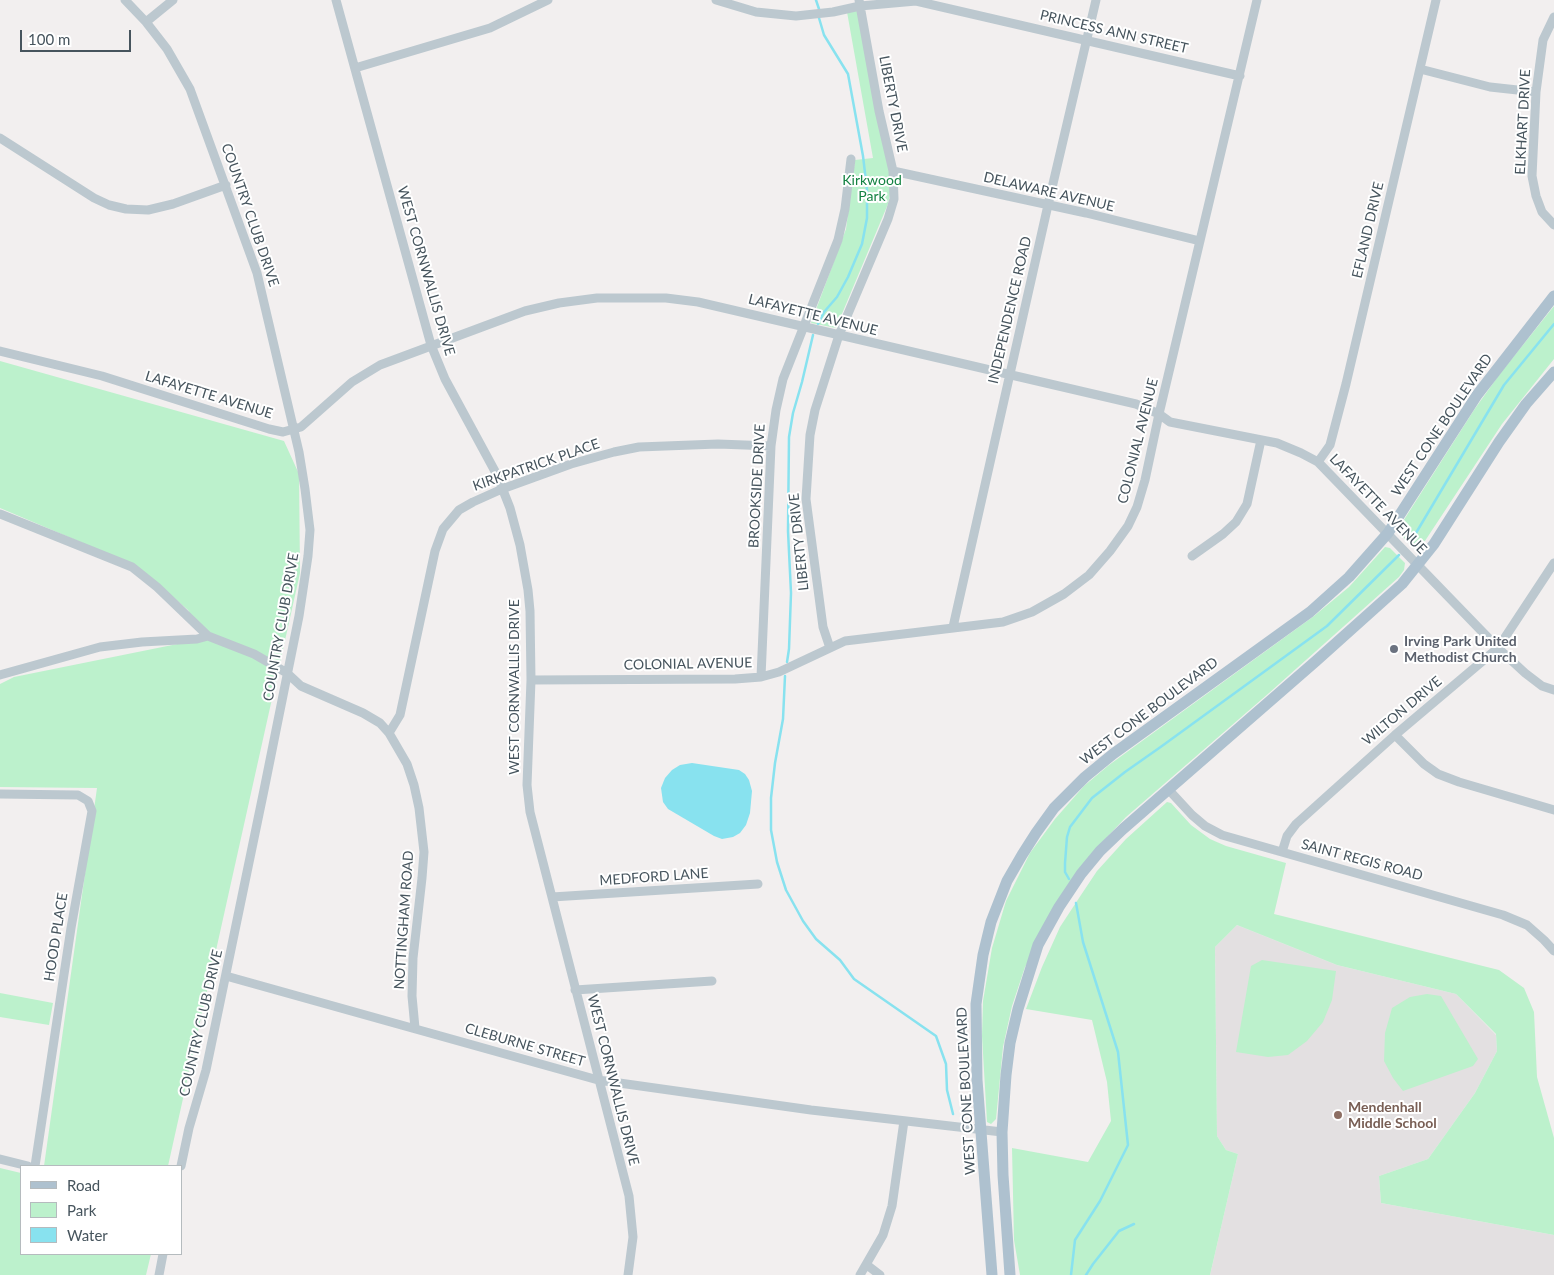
<!DOCTYPE html>
<html>
<head>
<meta charset="utf-8">
<style>
  body { margin:0 }
  #map { position:relative; width:1554px; height:1275px; overflow:hidden; background:#f2efef; font-family:Lato,sans-serif }
  canvas { display:block }
  .legend { position:absolute; left:20px; top:1165px; width:162px; height:90px; box-sizing:border-box; background:#fff; border:1px solid #b5bbbe; margin:0; padding:6px 9px; list-style:none; font-size:15px; color:#46545d }
  .legend li { display:flex; align-items:center; gap:10px; height:25px }
  .legend b { width:25px; border:1px solid #b5bbbe }
  .scale { position:absolute; left:20px; top:30px; width:111px; height:22px; box-sizing:border-box; border:2px solid #46545d; border-top:0; padding-left:6px; font-size:15px; line-height:18px; white-space:nowrap; color:#46545d; -webkit-text-stroke:4px #fff; paint-order:stroke }
</style>
</head>
<body>
<div id="map">
<canvas width="1554" height="1275"></canvas>
<ul class="legend">
<li><b style="height:6px;background:#aec1cf"></b>Road</li>
<li><b style="height:14px;background:#bcf1cc"></b>Park</li>
<li><b style="height:14px;background:#88e2ef"></b>Water</li>
</ul>
<div class="scale">100 m</div>
</div>
<script>
const ctx = document.querySelector('canvas').getContext('2d');
ctx.lineJoin = 'round';
function paint(path, color) { ctx.fillStyle = color; ctx.fill(path, 'evenodd'); }
const poly = rows => new Path2D(rows.map(r => 'M' + r).join(''));
function trace(path, color, width, dash) { ctx.strokeStyle = color; ctx.lineWidth = width; ctx.lineCap = dash ? 'butt' : 'round'; ctx.setLineDash(dash || []); ctx.stroke(path); }
function drawText(font, color, halo, rows, align = 'center') {
  ctx.font = font + ' Lato,sans-serif'; ctx.lineWidth = 4; ctx.setLineDash([]); ctx.textBaseline = 'middle'; ctx.strokeStyle = halo; ctx.fillStyle = color; for (const [text, x, y, turn = 0] of rows) {
    ctx.save(); ctx.translate(x, y); ctx.rotate((+turn || 0) * Math.PI / 180); ctx.textAlign = isNaN(turn) ? turn : align; if (halo) ctx.strokeText(text, 0, 0); ctx.fillText(text, 0, 0); ctx.restore();
  }
}
const education = poly([
  [1237,925,1337,965,1456,994,1496,1035,1497,1051,1475,1093,1428,1159,1379,1176,1381,1203,1554,1235,1554,1275,1210,1275,1238,1154,1226,1150,1217,1136,1215,947]
]);
const green = poly([
  [857,10,891,176,891,188,888,204,836,328,811,323,846,229,855,160,873,158,847,12],
  [1554,306,1554,359,1502,424,1419,550,1414,548,1400,534,1400,526,1474,410,1499,375],
  [0,361,284,441,299,474,300,573,168,1166,44,1166,97,788,0,787,0,684,14,677,202,639,188,610,137,566,0,508],
  [1385,547,1390,548,1405,563,1404,570,1399,577,1269,693,1126,817,1090,855,1025,967,1012,1006,1003,1047,996,1119,991,1124,987,1122,982,1036,983,1001,992,948,1006,901,1030,853,1055,819,1084,786,1109,765,1314,616,1349,587],
  [1167,802,1171,803,1191,825,1210,839,1226,846,1286,863,1274,914,1499,970,1524,988,1534,1012,1537,1077,1554,1138,1554,1235,1381,1203,1379,1176,1428,1159,1475,1093,1497,1051,1496,1034,1456,994,1337,965,1237,925,1215,947,1217,1136,1226,1150,1238,1154,1210,1275,1020,1275,1014,1240,1012,1148,1088,1162,1111,1121,1107,1082,1092,1020,1026,1009,1042,967,1060,927,1081,895,1097,871,1126,839],
  [1262,960,1336,971,1332,1000,1323,1022,1307,1041,1288,1055,1268,1057,1236,1052,1251,966],
  [0,993,53,1003,49,1025,0,1017],
  [1427,994,1441,996,1478,1059,1473,1066,1403,1091,1393,1078,1384,1061,1385,1033,1392,1008,1410,997],
  [0,1168,21,1173,21,1254,151,1254,146,1275,0,1275]
]);
const water = poly([
  [692,763,739,770,745,774,749,780,752,791,750,813,746,825,740,833,733,837,722,839,714,836,668,809,663,802,661,788,665,778,672,770,680,765]
]);
const stream = poly([
  [816,0,819,9],
  [818,324,824,312,837,297,848,277,862,244,867,218,867,190,863,156,848,74,824,35,819,18],
  [1410,543,1504,385,1554,324],
  [787,662,789,649,791,593,788,531,789,437,793,413,802,382,813,335],
  [785,676,783,719,775,763,771,798,771,830,777,862,786,890,803,921,816,939,840,960,854,979,936,1036,946,1064,947,1090,953,1114],
  [1069,879,1065,872,1065,863,1067,837,1070,827,1092,798,1125,772,1162,746,1327,626,1399,555],
  [1071,1275,1075,1240,1100,1201,1128,1145,1118,1052,1083,942,1076,903],
  [1086,1275,1093,1264,1119,1231,1134,1224]
]);
const minor = poly([
  [125,0,146,22,167,49,190,89,257,273,299,452,305,489,310,530,308,556,299,616,264,790,206,1070,189,1128,181,1166],
  [336,0,431,345,445,379,497,475,510,508,520,545,528,590,530,611,531,680,527,785,530,812,629,1196,633,1237,628,1275],
  [716,0,756,12,796,16,833,12,860,6,916,1,1240,76],
  [1554,17,1543,40,1536,92,1532,176,1536,196,1542,212,1554,225],
  [146,22,173,0],
  [355,68,490,28,548,0],
  [1420,69,1490,87,1536,92],
  [0,138,94,198,109,205,126,209,148,210,173,204,226,185],
  [893,171,1086,213,1200,241],
  [0,351,102,376,269,429,283,432,301,427,352,382,380,365,525,311,559,303,597,298,666,298,698,302,1136,404,1159,414,1170,422,1277,443,1301,453,1318,462,1498,648,1525,673,1542,686,1554,690],
  [1318,462,1330,445,1346,384,1436,0],
  [0,514,132,567,157,587,208,636,254,654,287,673,301,686,363,713,380,723,389,733,407,764,414,785,419,808,424,852,422,878,413,958,412,996,415,1028],
  [1192,556,1223,534,1236,522,1247,504,1261,440],
  [953,627,1048,205,1096,0],
  [830,648,823,627,806,499,810,435,815,410,839,335,888,219,894,199,893,171,879,111,859,0],
  [0,675,100,647,142,642,197,639,208,636],
  [761,677,771,446,776,410,783,379,838,240,845,209,851,159],
  [531,680,735,679,761,677,779,672,845,641,1003,622,1032,612,1064,594,1089,575,1110,551,1128,526,1137,507,1145,480,1159,414,1257,0],
  [389,733,400,715,435,551,443,529,459,510,473,502,502,489,571,464,614,452,639,447,718,444,771,446],
  [1395,735,1424,764,1438,774,1459,782,1554,810],
  [1168,789,1192,815,1205,826,1222,835,1503,915,1527,925,1544,940,1554,951],
  [0,794,78,795,88,801,92,811,71,928,35,1166],
  [1282,852,1287,836,1296,824,1395,735,1498,648,1554,563],
  [552,897,758,884],
  [226,976,598,1080,811,1110,1002,1132],
  [575,990,712,981],
  [0,1159,28,1166],
  [867,1265,880,1275],
  [159,1275,163,1254],
  [860,1275,883,1235,892,1206,904,1121]
]);
const major = poly([
  [992,1275,977,1080,976,1004,983,955,991,922,1007,881,1022,855,1036,833,1054,808,1085,777,1113,754,1310,612,1349,577,1388,533,1477,395,1554,296],
  [1010,1275,1003,1175,1002,1132,1006,1075,1010,1043,1018,1009,1038,945,1059,907,1081,874,1100,851,1123,829,1316,661,1402,584,1434,544,1499,442,1526,404,1554,372]
]);
const markers = [
  [1394,649,5,"#6b7280"],
  [1338,1115,5,"#8d6e63"]
];
const streetNames = [
  ["PRINCESS ANN STREET",1114,32,13],
  ["LIBERTY DRIVE",893,104,79],
  ["ELKHART DRIVE",1523,122,-87],
  ["DELAWARE AVENUE",1049,192,13],
  ["COUNTRY CLUB DRIVE",250,215,71],
  ["EFLAND DRIVE",1368,230,-77],
  ["WEST CORNWALLIS DRIVE",426,271,74],
  ["INDEPENDENCE ROAD",1010,310,-77],
  ["LAFAYETTE AVENUE",813,315,14],
  ["LAFAYETTE AVENUE",209,395,17],
  ["WEST CONE BOULEVARD",1442,425,-56],
  ["COLONIAL AVENUE",1138,441,-76],
  ["KIRKPATRICK PLACE",536,465,-19],
  ["BROOKSIDE DRIVE",757,486,-87],
  ["LAFAYETTE AVENUE",1378,504,46],
  ["LIBERTY DRIVE",799,542,-96],
  ["COUNTRY CLUB DRIVE",281,627,-80],
  ["COLONIAL AVENUE",688,664,-1],
  ["WEST CORNWALLIS DRIVE",514,687,-90],
  ["WEST CONE BOULEVARD",1149,711,-37],
  ["WILTON DRIVE",1402,711,-40],
  ["SAINT REGIS ROAD",1362,860,15],
  ["MEDFORD LANE",654,877,-4],
  ["NOTTINGHAM ROAD",404,920,-86],
  ["HOOD PLACE",56,937,-81],
  ["COUNTRY CLUB DRIVE",201,1023,-77],
  ["CLEBURNE STREET",525,1045,16],
  ["WEST CORNWALLIS DRIVE",613,1080,76],
  ["WEST CONE BOULEVARD",966,1091,-93]
];
const parkNames = [
  ["Kirkwood",872,180],
  ["Park",872,196]
];
const worshipNames = [
  ["Irving Park United",1404,641],
  ["Methodist Church",1404,657]
];
const educationNames = [
  ["Mendenhall",1348,1107],
  ["Middle School",1348,1123]
];
paint(education, '#e3e0e1');
paint(green, '#bcf1cc');
paint(water, '#88e2ef');
trace(stream, '#88e2ef', 2.5);
trace(minor, '#bcc8cf', 9);
trace(major, '#aec1cf', 11);
for (const [x, y, r, color] of markers) { const dot = new Path2D(); dot.arc(x, y, r, 0, 2 * Math.PI); ctx.fillStyle = color; ctx.fill(dot); trace(dot, '#fff', 2); }
drawText('14px', '#46545d', '#fff', streetNames);
drawText('14px', '#148242', '#fff', parkNames);
drawText('bold 14px', '#5b616d', '#fff', worshipNames, 'left');
drawText('bold 14px', '#785e54', '#fff', educationNames, 'left');
</script>
</body>
</html>
